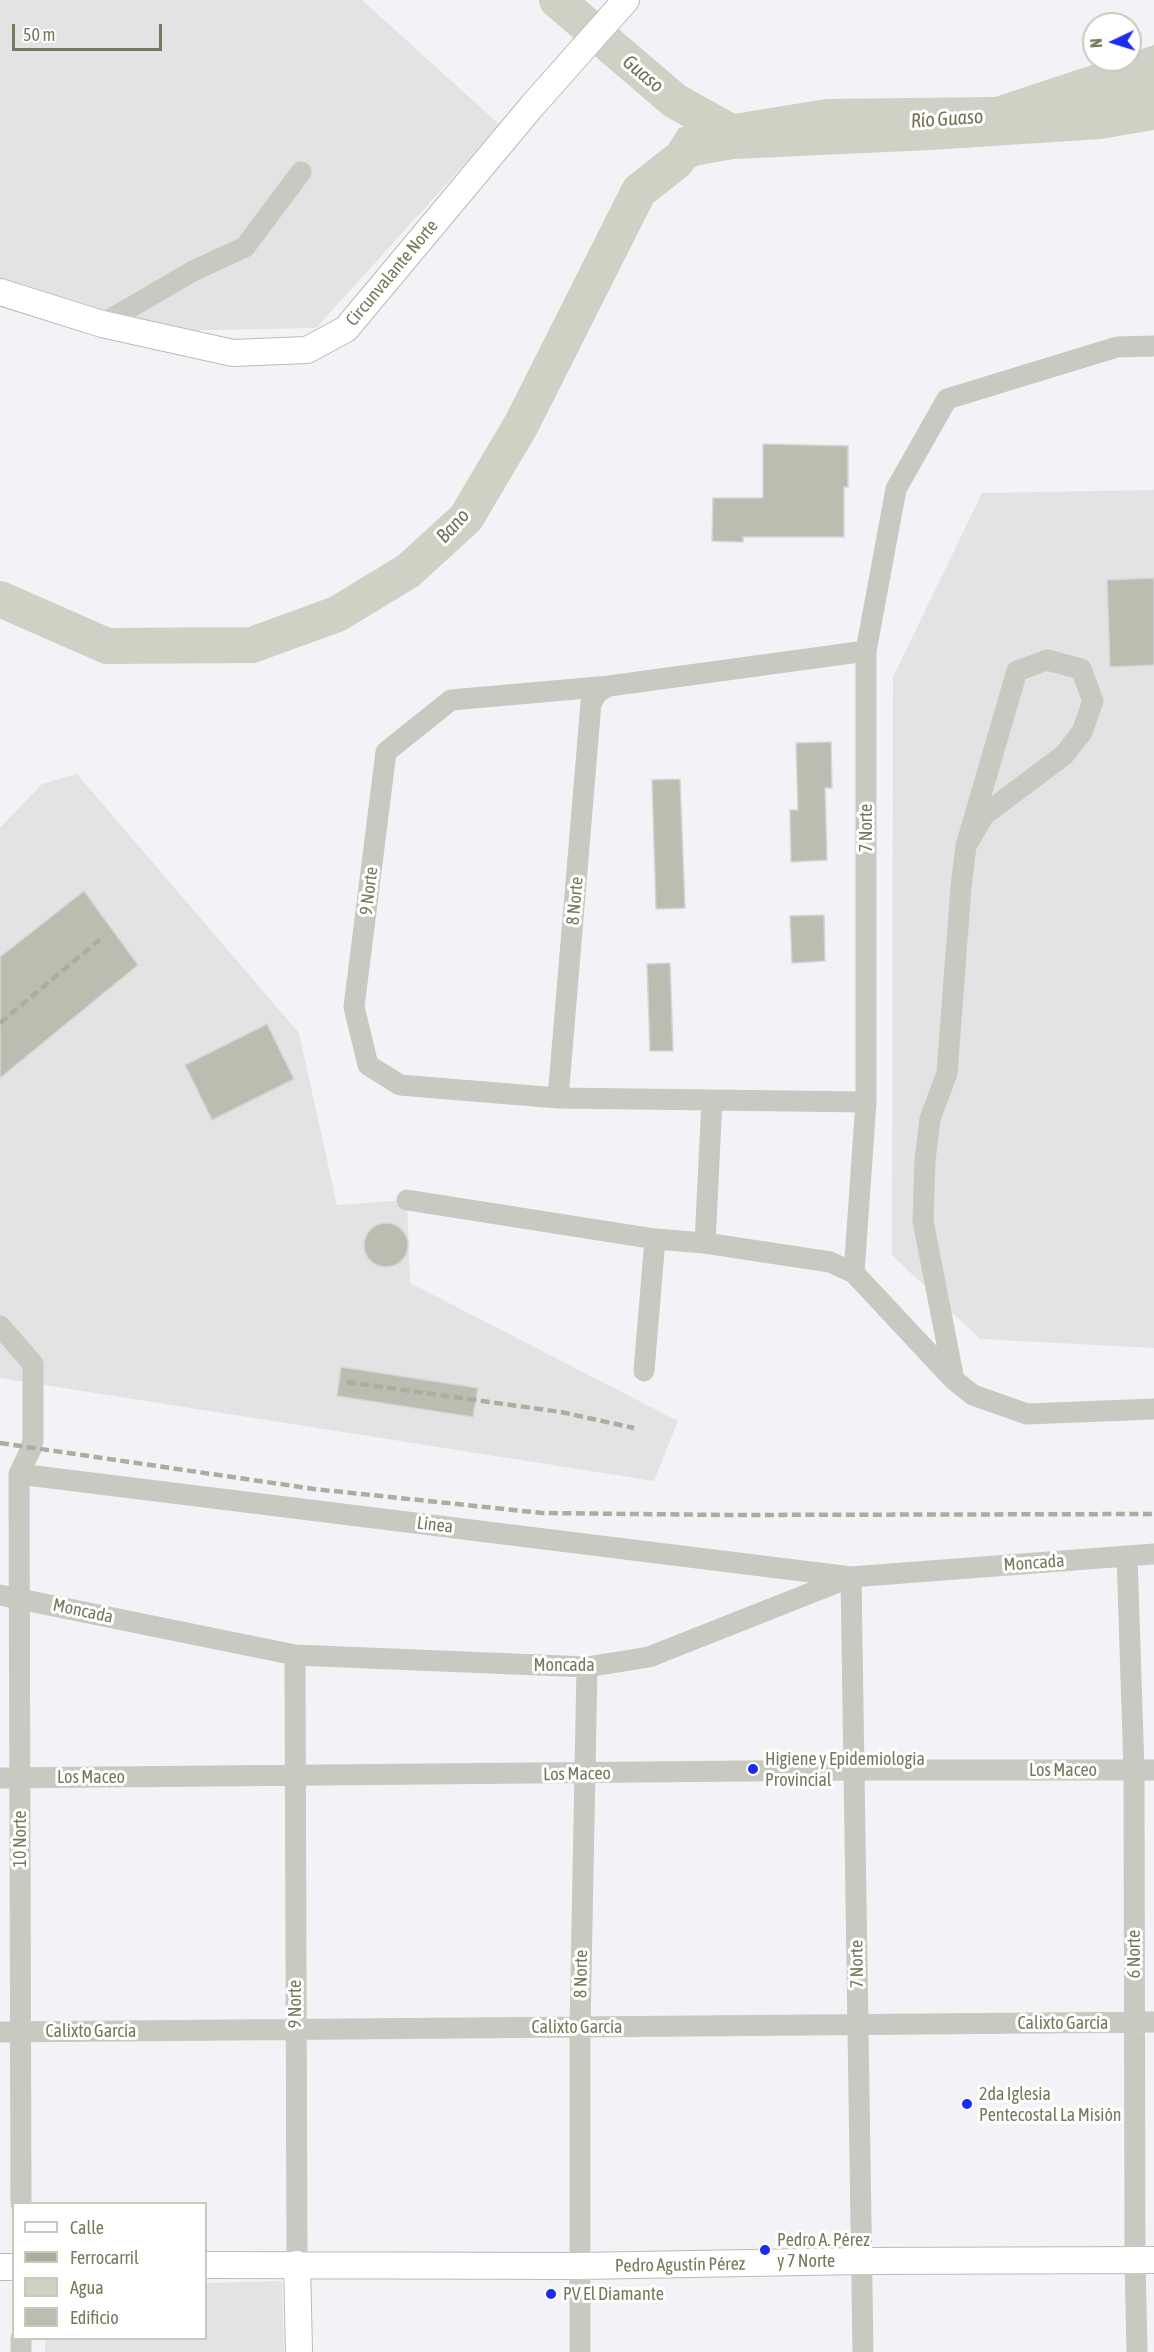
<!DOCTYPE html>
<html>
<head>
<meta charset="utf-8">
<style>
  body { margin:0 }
  #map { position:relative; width:1154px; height:2352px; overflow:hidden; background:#f4f2f6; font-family:"Asap Condensed",sans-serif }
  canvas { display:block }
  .legend { position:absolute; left:12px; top:2202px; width:195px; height:138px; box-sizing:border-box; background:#fff; border:2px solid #c8c9bd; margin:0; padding:8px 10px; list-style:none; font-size:18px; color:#76795b }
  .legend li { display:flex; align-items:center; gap:12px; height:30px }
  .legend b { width:30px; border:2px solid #c8c9bd }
  .north { position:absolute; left:1082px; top:12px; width:60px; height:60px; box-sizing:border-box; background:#fff; border:2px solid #c8c9bd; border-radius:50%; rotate:266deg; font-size:16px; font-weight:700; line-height:24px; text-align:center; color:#76795b }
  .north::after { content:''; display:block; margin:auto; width:21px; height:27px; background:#1a2cee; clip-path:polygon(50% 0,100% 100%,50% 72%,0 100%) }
  .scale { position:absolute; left:12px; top:24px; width:150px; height:27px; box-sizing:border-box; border:3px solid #76795b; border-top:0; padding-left:8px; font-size:18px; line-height:21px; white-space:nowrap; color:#76795b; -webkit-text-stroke:4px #fff; paint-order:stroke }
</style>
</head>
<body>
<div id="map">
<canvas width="1154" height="2352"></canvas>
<ul class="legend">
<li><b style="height:8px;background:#fff"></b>Calle</li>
<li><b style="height:8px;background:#abad9f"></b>Ferrocarril</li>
<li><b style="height:16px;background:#d1d0c4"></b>Agua</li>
<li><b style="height:16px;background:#bcbcb0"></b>Edificio</li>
</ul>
<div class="north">N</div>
<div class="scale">50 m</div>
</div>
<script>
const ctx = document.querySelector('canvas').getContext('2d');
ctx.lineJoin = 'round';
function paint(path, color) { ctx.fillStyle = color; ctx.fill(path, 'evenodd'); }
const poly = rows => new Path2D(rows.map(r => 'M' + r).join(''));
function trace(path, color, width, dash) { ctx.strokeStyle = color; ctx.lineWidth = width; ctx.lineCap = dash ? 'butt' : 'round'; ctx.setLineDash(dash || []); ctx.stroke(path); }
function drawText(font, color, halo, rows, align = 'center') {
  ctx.font = font + ' "Asap Condensed",sans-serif'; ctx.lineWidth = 6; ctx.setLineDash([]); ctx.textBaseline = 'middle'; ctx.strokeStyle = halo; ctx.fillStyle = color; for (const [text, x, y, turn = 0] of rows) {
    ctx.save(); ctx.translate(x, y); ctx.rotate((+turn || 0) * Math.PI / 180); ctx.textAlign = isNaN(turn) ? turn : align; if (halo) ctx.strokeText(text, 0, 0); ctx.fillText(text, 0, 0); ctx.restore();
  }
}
const built = poly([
  [0,0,362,0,500,125,316,328,160,331,0,279],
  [1154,490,1154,1348,980,1339,892,1255,893,677,982,493],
  [77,774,299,1033,337,1205,407,1200,410,1283,678,1421,654,1481,0,1378,0,828,42,784],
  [282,2281,284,2352,45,2352,45,2339,206,2338,206,2283]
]);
const water = poly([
  [1154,45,1154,130,1101,139,931,150,734,159,700,165,639,191,679,128,727,115,826,99,995,97,1107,60,1130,60,1130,53]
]);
const river = poly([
  [557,0,675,101,738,136],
  [0,599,107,646,252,645,337,614,408,571,466,518,521,425,639,191,677,161]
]);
const building = poly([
  [763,444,848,446,848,487,844,487,844,537,743,537,743,542,712,541,713,498,763,498,763,444],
  [1154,578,1154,665,1110,667,1107,580,1154,578],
  [831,742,832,788,825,788,827,860,791,862,790,810,798,810,796,743,831,742],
  [680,779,685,908,656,909,652,780,680,779],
  [84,891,138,965,0,1078,0,957,84,891],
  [824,915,825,961,792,963,790,916,824,915],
  [670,963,673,1051,650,1051,647,964,670,963],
  [267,1024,294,1079,212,1120,185,1065,267,1024],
  '364 1245a22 22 0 1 1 44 0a22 22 0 1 1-44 0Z',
  [341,1367,478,1388,473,1417,337,1396,341,1367]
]);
const minor = poly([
  [102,324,193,271,245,247,301,172],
  [609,686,451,700,386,752,354,1007,368,1065,400,1085,558,1098,866,1102],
  [558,1098,591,703,598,692,609,686,866,651],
  [407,1200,655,1239,705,1243,830,1262,854,1273,954,1380,973,1395,1027,1414,1154,1409],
  [705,1243,712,1100],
  [854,1273,866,1102,866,651,896,489,947,399,1117,347,1154,346],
  [0,1326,33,1364,33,1440,31,1449,19,1474,21,2204],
  [644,1371,655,1239],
  [954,1380,923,1221,925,1160,930,1119,947,1073,961,887,966,846,984,815,1064,755,1082,732,1093,701,1081,669,1047,660,1017,671,966,846],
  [19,1474,851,1577,863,2352],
  [1127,1556,1134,1770,1135,2260,1137,2352],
  [0,1595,295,1655,587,1667,649,1657,851,1577,1154,1554],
  [295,1655,297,2264],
  [0,1778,854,1770,1154,1770],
  [0,2032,1154,2022],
  [21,2338,21,2352],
  [580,2352,580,2027,587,1667]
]);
const major = poly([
  [0,292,102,324,233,353,307,350,346,329,532,106,626,0],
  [297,2264,299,2352],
  [206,2265,579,2266,862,2261,1154,2260],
  [0,2267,14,2267]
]);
const rail = poly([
  [0,1023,104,936],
  [347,1382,561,1412,634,1428],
  [0,1443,314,1489,542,1513,729,1515,1154,1514]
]);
const markers = [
  [753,1769,6,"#1a2cee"],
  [967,2104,6,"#1a2cee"],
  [765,2250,6,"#1a2cee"],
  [551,2294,6,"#1a2cee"]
];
const streetNames = [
  ["Circunvalante Norte",392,273,-50],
  ["7 Norte",866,828,-90],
  ["9 Norte",369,891,-83],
  ["8 Norte",575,901,-85],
  ["Línea",435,1525,7],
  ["Moncada",1034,1563,-4],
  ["Moncada",83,1611,12],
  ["Moncada",564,1665],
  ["Los Maceo",1063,1770],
  ["Los Maceo",577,1774,-1],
  ["Los Maceo",91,1777],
  ["10 Norte",20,1839,-90],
  ["6 Norte",1134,1954,-90],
  ["7 Norte",857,1964,-91],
  ["8 Norte",581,1974,-89],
  ["9 Norte",295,2004,-90],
  ["Calixto García",1063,2023],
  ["Calixto García",577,2027],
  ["Calixto García",91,2031],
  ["Pedro Agustín Pérez",680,2265,-1]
];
const poiNames = [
  ["Higiene y Epidemiologia",765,1759],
  ["Provincial",765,1780],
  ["2da Iglesia",979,2094],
  ["Pentecostal La Misión",979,2115],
  ["Pedro A. Pérez",777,2240],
  ["y 7 Norte",777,2261],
  ["PV El Diamante",563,2294]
];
const waterNames = [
  ["Guaso",643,74,40],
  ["Río Guaso",947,119,-4],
  ["Bano",453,526,-47]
];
paint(built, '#e4e3e3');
paint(water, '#d1d0c4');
trace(river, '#d1d0c4', 36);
paint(building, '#bcbcb0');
trace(building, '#d6d4d7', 1.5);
trace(major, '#babbb1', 28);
trace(minor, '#c8c9c0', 21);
trace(major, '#fff', 26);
trace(rail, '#abad9f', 4.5, [9, 4.5]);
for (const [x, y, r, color] of markers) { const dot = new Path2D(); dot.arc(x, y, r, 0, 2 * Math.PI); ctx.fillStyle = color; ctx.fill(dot); trace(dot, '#fff', 2); }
drawText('18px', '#76795b', '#fff', streetNames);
drawText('18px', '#76795b', '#fff', poiNames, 'left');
drawText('italic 20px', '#747254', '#fff', waterNames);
</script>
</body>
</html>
